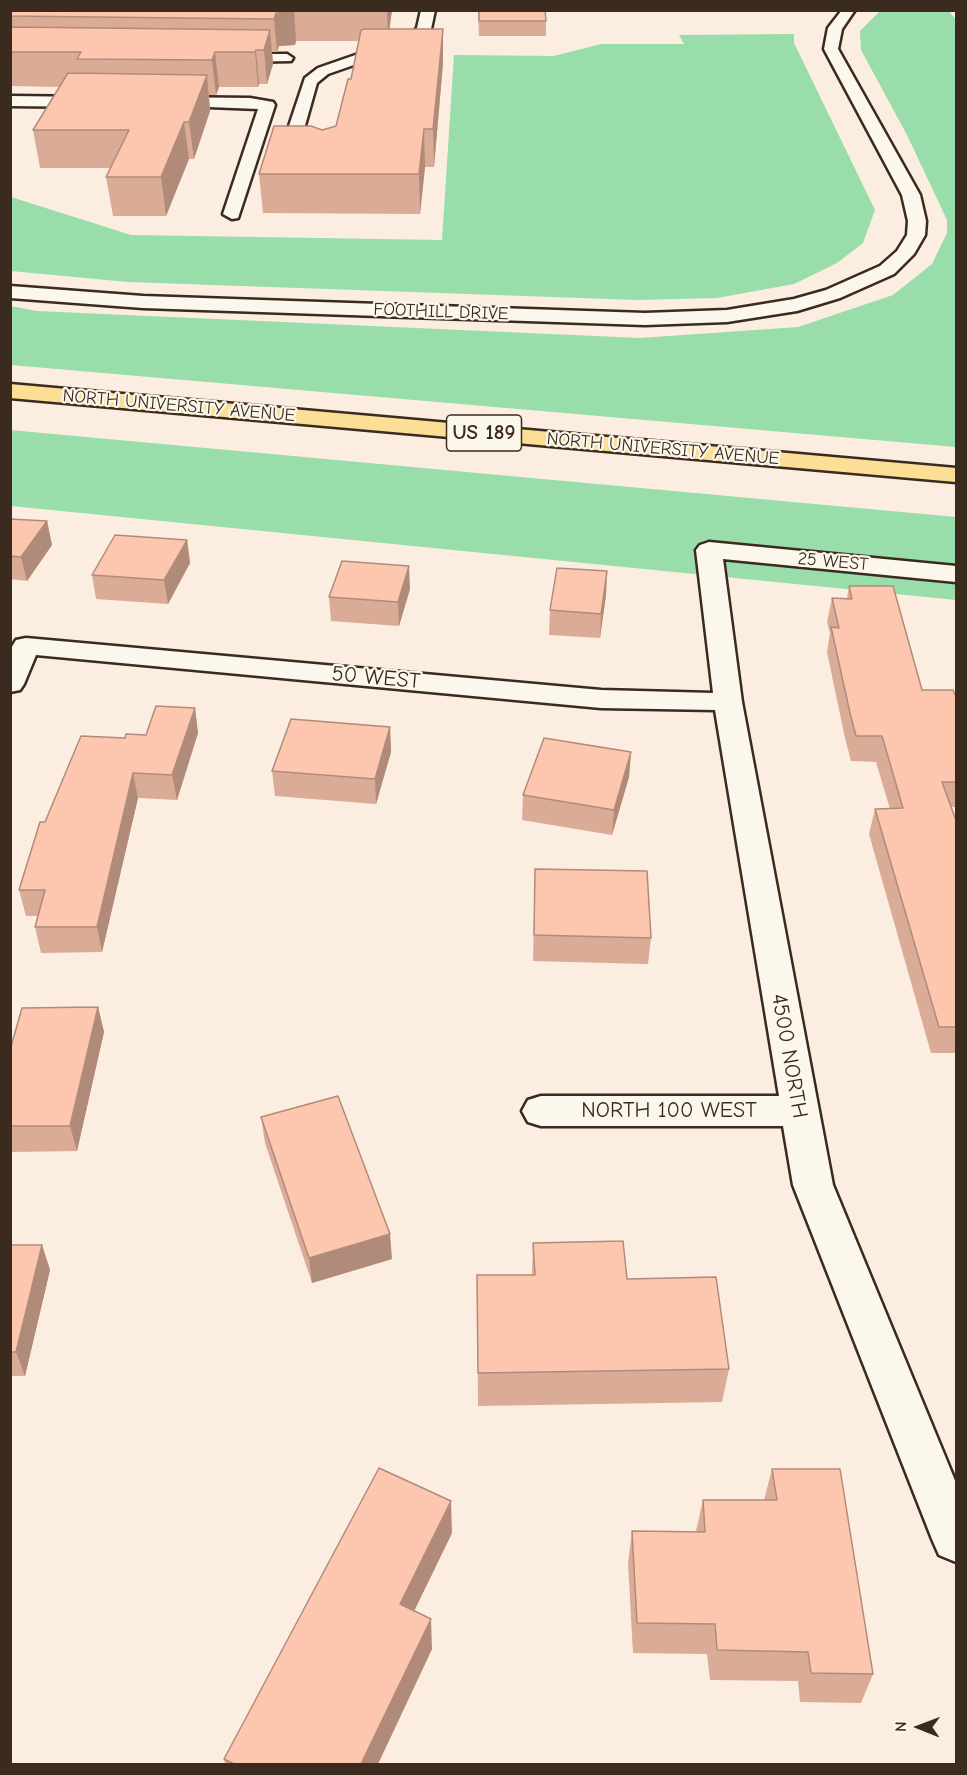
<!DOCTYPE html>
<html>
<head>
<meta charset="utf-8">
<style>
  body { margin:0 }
  #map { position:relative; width:967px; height:1775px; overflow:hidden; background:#fbede0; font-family:"Comic Neue",sans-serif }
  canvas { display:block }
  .frame { position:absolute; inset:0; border:12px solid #3b2a1e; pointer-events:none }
  .north { position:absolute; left:889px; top:1697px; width:60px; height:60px; -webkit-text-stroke:4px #fbf7ec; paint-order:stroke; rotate:271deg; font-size:16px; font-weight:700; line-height:24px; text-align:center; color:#3b2a1e }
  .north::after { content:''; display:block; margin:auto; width:21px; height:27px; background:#3b2a1e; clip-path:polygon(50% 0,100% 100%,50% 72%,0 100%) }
</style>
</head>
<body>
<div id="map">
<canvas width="967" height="1775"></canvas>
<div class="frame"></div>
<div class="north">N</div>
</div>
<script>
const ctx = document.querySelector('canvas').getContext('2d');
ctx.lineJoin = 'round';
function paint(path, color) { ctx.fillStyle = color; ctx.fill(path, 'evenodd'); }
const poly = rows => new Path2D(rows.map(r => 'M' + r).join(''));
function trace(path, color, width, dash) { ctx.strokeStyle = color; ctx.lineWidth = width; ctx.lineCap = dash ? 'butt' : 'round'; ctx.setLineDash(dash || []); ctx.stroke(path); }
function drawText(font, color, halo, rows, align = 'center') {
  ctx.font = font + ' "Comic Neue",sans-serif'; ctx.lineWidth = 4.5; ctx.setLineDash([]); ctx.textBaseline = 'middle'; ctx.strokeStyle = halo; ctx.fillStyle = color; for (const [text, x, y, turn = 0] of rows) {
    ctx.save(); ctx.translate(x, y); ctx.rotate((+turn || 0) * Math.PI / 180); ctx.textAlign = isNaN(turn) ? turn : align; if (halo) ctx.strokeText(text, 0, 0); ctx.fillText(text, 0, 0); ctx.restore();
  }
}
const green = poly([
  [880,11,949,11,956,20,956,447,11,365,11,306,37,311,640,338,798,327,893,295,932,264,947,233,947,220,907,135,861,50,860,31],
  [794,34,794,43,875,210,863,243,837,263,794,284,717,298,638,300,128,282,11,271,11,197,131,235,442,240,454,55,554,56,601,44,684,44,679,35],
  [10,430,956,517,956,600,11,506]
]);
const lane = poly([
  [287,54,293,58,291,61,237,62,231,58,237,54,287,54]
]);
const street = poly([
  [421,10,435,10,431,29,417,43,328,74,317,83,304,129,306,139,330,159,322,164,302,155,290,140,288,129,305,78,318,68,407,37,417,28,421,10],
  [10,96,95,97,103,102,95,107,10,106,10,96],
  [165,97,250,98,273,102,275,105,238,218,232,219,223,214,258,109,159,105,157,102,159,99,165,97],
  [709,542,956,566,956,582,723,559,742,702,833,1185,956,1483,956,1562,939,1555,932,1539,793,1185,783,1126,541,1126,528,1122,522,1111,528,1100,541,1096,779,1096,715,710,601,708,36,655,24,684,20,690,10,692,10,650,16,640,26,638,601,690,713,693,696,550,700,545,709,542]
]);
const secondary = poly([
  [842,10,855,10,842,29,838,49,920,195,926,221,925,235,914,254,894,274,840,298,797,311,727,322,645,325,143,308,10,298,10,286,143,296,645,313,727,310,794,299,826,290,880,266,897,251,907,235,908,221,902,195,824,49,828,28,842,10]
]);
const highway = poly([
  [10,384,956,468,956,482,10,398,10,384]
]);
const wall = poly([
  [10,10,392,10,389,29,443,63,434,167,425,167,420,214,263,213,259,174,322,130,336,126,351,79,359,41,296,41,295,45,279,46,277,52,272,52,273,64,267,84,259,84,258,87,219,87,216,95,209,95,210,111,194,159,189,159,166,216,113,216,106,177,111,168,40,168,33,130,60,87,10,86],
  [478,10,545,10,546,21,546,36,479,36],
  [10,519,47,521,52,545,27,581,10,579],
  [187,540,190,563,168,604,96,599,92,575],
  [607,571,606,595,600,638,549,635,550,610],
  [849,586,922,690,957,699,957,807,951,807,957,823,957,1053,931,1053,869,834,875,809,890,809,876,762,851,761,845,738,827,652,830,633,827,622,832,598,847,598],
  [410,589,399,626,331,621,329,597],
  [195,708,198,733,177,800,138,798,102,952,41,953,35,927,38,916,26,916,19,890,45,822,125,738,146,735],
  [390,727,391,752,376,804,275,796,272,771],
  [631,752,629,777,612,835,522,820,523,795],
  [535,869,651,938,648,964,533,961],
  [98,1007,104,1032,77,1151,10,1152,10,1050],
  [261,1117,392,1259,312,1283,265,1143],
  [533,1243,627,1279,729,1369,722,1402,478,1406,477,1275,532,1275],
  [10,1245,42,1245,50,1270,25,1376,10,1376],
  [772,1469,873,1674,861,1703,800,1702,798,1681,710,1680,707,1654,633,1653,628,1563,632,1531,696,1531,703,1500,764,1500],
  [452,1533,414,1611,432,1649,378,1764,225,1764,224,1759]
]);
const shadedWall = poly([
  [294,10,296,41,295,45,279,46,277,52,274,19,276,13],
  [387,10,392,10,388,41],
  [443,29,443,63,434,167,433,129],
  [270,30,273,64,267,84,264,50],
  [256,50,259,84,258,87,255,52],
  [215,52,219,87,216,95,212,60],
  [207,75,210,111,194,159,189,122],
  [184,122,189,159,166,216,161,177],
  [424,129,425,167,420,214,419,174],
  [47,521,52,545,27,581,21,557],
  [187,540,190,563,168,604,164,580],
  [409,566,410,589,399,626,398,602],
  [607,571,606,595,600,638,601,614],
  [195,708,198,733,177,800,172,775],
  [390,727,391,752,376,804,375,779],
  [631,752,629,777,612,835,614,810],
  [133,773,138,798,102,952,97,927],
  [98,1007,104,1032,77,1151,70,1126],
  [390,1234,392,1259,312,1283,309,1258],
  [42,1245,50,1270,25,1376,16,1352],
  [451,1501,452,1533,403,1634,400,1604],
  [431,1619,432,1649,378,1764,361,1764]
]);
const building = poly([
  [10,10,293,10,292,12,276,13,274,19,10,16,10,10],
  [479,10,545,10,546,21,479,21,479,10],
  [10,27,270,30,264,50,256,50,255,52,215,52,212,60,77,59,81,52,10,52,10,27],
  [365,29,443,29,433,129,424,129,419,174,259,174,274,126,311,126,322,130,336,126,348,79,351,79,361,30,365,29],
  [68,73,207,75,189,122,184,122,161,177,106,177,129,130,33,130,68,73],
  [10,519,47,521,21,557,10,556,10,519],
  [115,535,187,540,164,580,92,575,115,535],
  [342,561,409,566,398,602,329,597,342,561],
  [557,568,607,571,601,614,550,610,557,568],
  [849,586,893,586,922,690,953,690,957,699,957,782,942,782,957,823,957,1027,939,1027,875,809,903,808,882,736,856,736,850,713,831,627,839,628,832,598,852,599,849,586],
  [156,706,195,708,172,775,133,773,97,927,35,927,45,890,19,890,40,822,45,822,81,736,125,738,126,734,146,735,156,706],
  [291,719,390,727,375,779,272,771,291,719],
  [544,738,631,752,614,810,523,795,544,738],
  [535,869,647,871,651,938,534,935,535,869],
  [98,1007,70,1126,10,1126,10,1050,22,1008,98,1007],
  [338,1096,390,1234,309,1258,261,1117,338,1096],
  [623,1241,627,1279,716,1277,729,1369,478,1373,477,1275,535,1275,533,1243,623,1241],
  [10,1245,42,1245,16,1352,10,1352,10,1245],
  [379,1468,451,1501,400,1604,431,1619,361,1764,234,1764,224,1759,379,1468],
  [772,1469,840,1469,873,1674,811,1673,808,1652,717,1650,715,1624,637,1623,632,1531,705,1532,703,1500,777,1500,772,1469]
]);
const farStreetnames = [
  ["FOOTHILL DRIVE",441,312,2],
  ["NORTH UNIVERSITY AVENUE",179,406,5],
  ["NORTH UNIVERSITY AVENUE",663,449,5],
  ["25 WEST",833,562,5]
];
const shields = [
  [484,433,75]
];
const shieldNames = [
  ["US 189",484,433]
];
const streetNames = [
  ["50 WEST",376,678,5],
  ["4500 NORTH",789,1056,80],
  ["NORTH 100 WEST",669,1111]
];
paint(green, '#98ddaa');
trace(lane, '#3b2a1e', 5);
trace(street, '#3b2a1e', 5);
trace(secondary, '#3b2a1e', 5);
trace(highway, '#3b2a1e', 5);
paint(lane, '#fbf7ec');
paint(street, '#fbf7ec');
paint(secondary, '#fbf7ec');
paint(highway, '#fbdf96');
paint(wall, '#daab96');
paint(shadedWall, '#b18b7a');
paint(building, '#fdc7af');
trace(building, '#b18b7a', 1.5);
drawText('18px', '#3b2a1e', '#fbf7ec', farStreetnames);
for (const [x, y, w] of shields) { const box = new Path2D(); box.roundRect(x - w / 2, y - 18, w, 36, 4.5); ctx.fillStyle = '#fbf7ec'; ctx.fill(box); trace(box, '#3b2a1e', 1.5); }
drawText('bold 21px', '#3b2a1e', null, shieldNames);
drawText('22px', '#3b2a1e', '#fbf7ec', streetNames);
</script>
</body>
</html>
